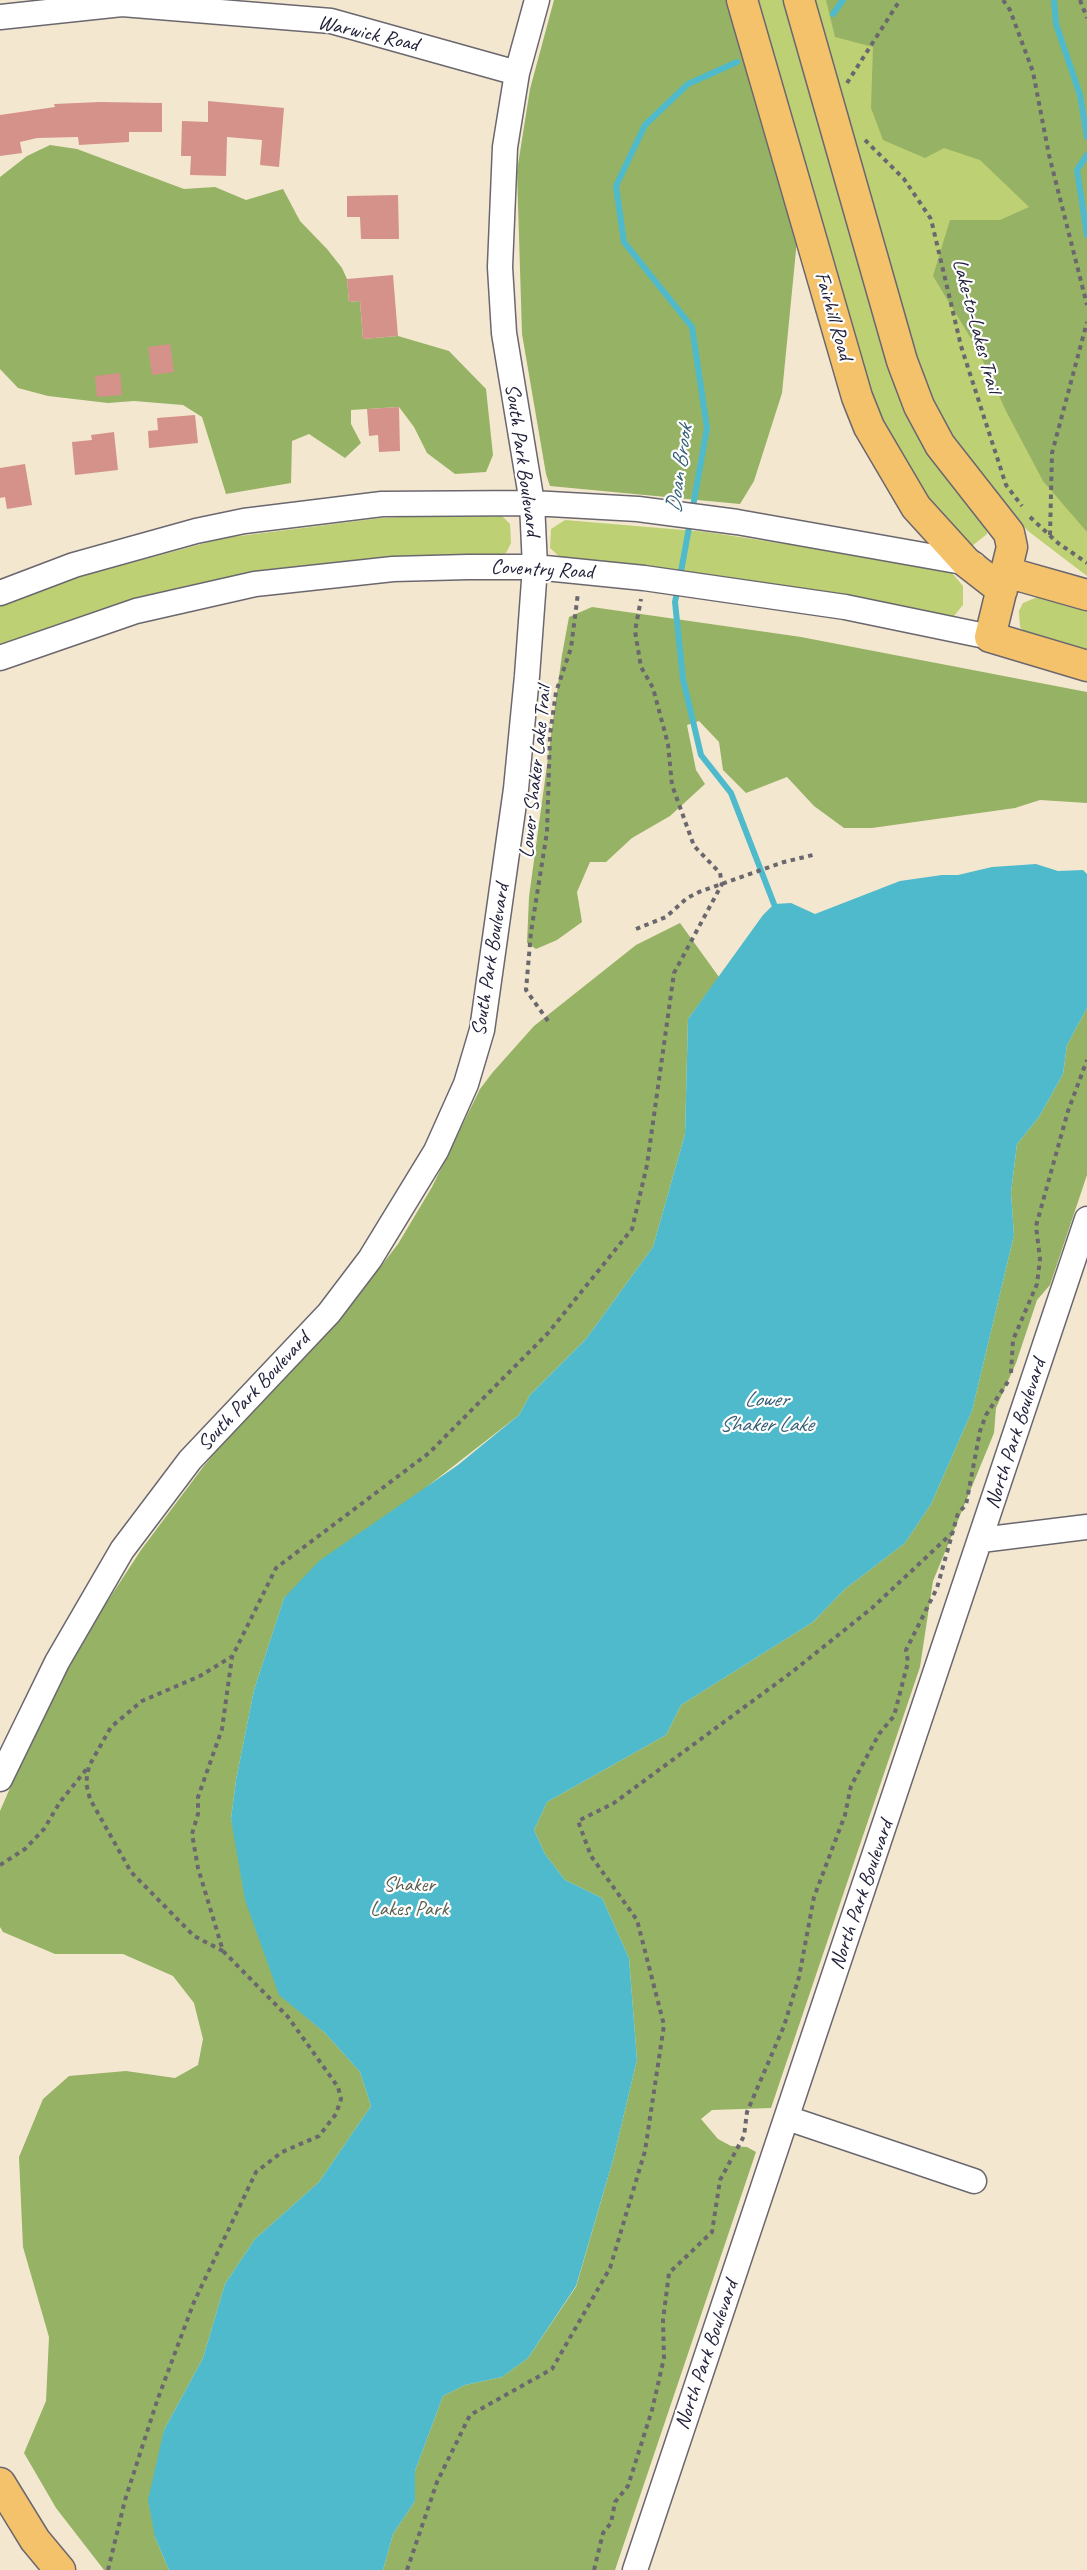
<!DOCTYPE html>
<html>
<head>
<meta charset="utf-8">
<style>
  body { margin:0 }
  canvas { display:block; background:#f3e7cf }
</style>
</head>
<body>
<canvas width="1087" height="2570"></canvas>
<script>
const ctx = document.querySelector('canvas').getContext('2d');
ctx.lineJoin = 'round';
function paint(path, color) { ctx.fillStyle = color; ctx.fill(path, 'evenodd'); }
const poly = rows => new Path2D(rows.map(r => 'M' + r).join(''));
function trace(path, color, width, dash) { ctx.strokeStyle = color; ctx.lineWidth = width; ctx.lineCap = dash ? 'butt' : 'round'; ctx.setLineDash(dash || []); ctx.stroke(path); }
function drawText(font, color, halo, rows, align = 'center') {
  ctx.font = font + ' Caveat,sans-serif'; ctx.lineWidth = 4.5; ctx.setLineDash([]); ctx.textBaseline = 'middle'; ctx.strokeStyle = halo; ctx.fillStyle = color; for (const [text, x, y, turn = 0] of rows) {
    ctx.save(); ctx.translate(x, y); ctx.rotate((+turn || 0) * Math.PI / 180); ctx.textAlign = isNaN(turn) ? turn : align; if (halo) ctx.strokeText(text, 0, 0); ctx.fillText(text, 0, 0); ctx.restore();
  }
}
const green = poly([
  [751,0,786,0,897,383,986,525,987,534,972,546,960,541,929,507,877,425],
  [811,0,1087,0,1087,576,1028,531,989,491,959,453,923,386],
  [478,513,502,516,510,524,511,543,506,553,494,557,404,557,0,650,0,604,67,580,224,538,381,518],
  [565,520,707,532,864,556,952,573,963,586,963,605,954,616,936,617,838,596,722,577,563,560,550,548,551,529],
  [1035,598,1048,598,1087,611,1087,656,1032,639,1020,627,1019,611,1023,603]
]);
const forest = poly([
  [554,0,731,0,798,230,782,393,754,481,740,504,550,486,546,474,522,334,517,171,530,89],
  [826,0,1087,0,1087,532,1043,481,1006,411,978,350,933,276,950,220,1000,220,1029,207,980,160,944,148,925,158,883,140,871,108,873,47,835,37],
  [50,145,77,149,184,189,215,187,246,200,283,189,300,221,327,249,342,268,347,279,349,302,360,301,363,339,398,336,449,351,486,389,493,455,486,472,455,474,427,453,414,427,399,407,351,410,351,424,361,443,345,458,309,434,292,441,291,483,226,494,202,417,183,405,134,401,108,403,48,396,18,388,0,369,0,177,27,156],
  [592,607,801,637,1087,692,1087,803,1040,800,1015,808,922,821,872,828,844,828,814,806,787,777,746,793,723,770,719,742,699,721,687,725,696,770,705,784,670,816,632,838,606,862,590,862,577,892,582,922,557,940,536,949,527,943,529,897,562,655,569,617],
  [680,923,719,977,688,1019,685,1134,653,1247,586,1339,530,1395,519,1415,284,1598,254,1690,236,1780,231,1819,279,1994,325,2033,360,2072,371,2106,319,2182,255,2239,225,2284,203,2358,164,2430,155,2537,169,2570,104,2570,56,2508,24,2453,46,2401,49,2337,23,2247,19,2157,43,2099,69,2076,126,2071,175,2078,198,2065,203,2039,194,2003,173,1976,123,1954,55,1954,3,1932,0,1927,0,1811,41,1717,94,1622,141,1550,203,1467,242,1421,355,1300,398,1244,432,1187,480,1089,493,1072,534,1026,636,945],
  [1087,1008,1087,1175,1050,1285,1037,1300,1016,1363,996,1408,994,1433,933,1581,920,1667,771,2108,712,2110,701,2119,718,2139,731,2146,747,2147,756,2152,615,2570,383,2570,393,2534,415,2501,415,2471,443,2396,465,2385,502,2377,528,2358,576,2287,613,2160,637,2060,629,1958,602,1898,565,1880,545,1854,534,1830,547,1802,666,1735,681,1705,813,1622,845,1589,905,1543,931,1504,972,1411,1014,1235,1011,1193,1017,1144,1039,1117,1063,1074,1067,1045]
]);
const water = poly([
  [1036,864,1058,871,1083,870,1087,874,1087,1008,1067,1045,1063,1074,1039,1117,1017,1144,1011,1193,1014,1235,972,1411,931,1504,905,1543,845,1589,813,1622,681,1705,666,1735,547,1802,534,1830,545,1854,565,1880,602,1898,629,1958,637,2060,613,2160,576,2286,528,2358,502,2377,465,2385,443,2396,415,2471,415,2501,393,2534,383,2570,169,2570,155,2537,148,2500,164,2430,203,2358,225,2284,255,2239,319,2182,371,2106,360,2072,325,2033,279,1995,245,1900,231,1819,236,1780,254,1690,284,1598,319,1561,458,1465,519,1415,530,1395,586,1339,653,1247,685,1134,688,1019,763,915,774,904,791,903,815,914,900,881,942,875,958,875,992,867]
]);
const stream = poly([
  [1054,0,1056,24,1080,95,1087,137],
  [833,14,843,0],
  [1087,155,1077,170,1087,235],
  [692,512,707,428,692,327,624,242,616,186,645,125,688,84,737,62],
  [680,577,690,522],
  [678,587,675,602,683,679,701,755,731,793,774,904]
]);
const building = poly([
  [208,101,284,108,279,167,260,165,262,140,227,137,226,176,190,175,191,156,181,156,182,121,208,122],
  [100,102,162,103,162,132,129,132,129,142,79,145,78,137,37,138,20,142,22,153,0,156,0,115,55,107,54,104],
  [398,195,399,239,361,239,360,217,347,217,347,196],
  [393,275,398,336,363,339,360,301,349,302,347,279],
  [170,344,174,372,152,375,148,347],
  [120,373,122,395,97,397,95,376],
  [399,407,400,451,379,452,378,435,369,436,367,409],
  [195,415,198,443,149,448,148,431,158,430,157,418],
  [114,432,118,470,75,475,72,442,92,440,91,435],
  [25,464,32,505,7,509,5,497,0,498,0,468]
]);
const path = poly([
  [1003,0,1010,10,1033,72,1049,155,1087,305],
  [1080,0,1087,18],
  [847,83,900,0],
  [865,140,904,179,931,219,961,346,1006,485,1022,506],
  [1030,517,1058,543,1087,563],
  [1050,535,1052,453,1087,322],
  [636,929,666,917,687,898,699,892,784,862,813,855],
  [548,1021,526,990,531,932,547,832,550,735,556,692,571,648,578,593],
  [1011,1373,1013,1340,1037,1284,1040,1259,1036,1226,1068,1111,1087,1060],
  [0,1865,25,1849,44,1829,60,1802,89,1766],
  [223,1951,194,1936,131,1872,90,1799,86,1783,89,1766,111,1727,142,1701,200,1676,231,1657],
  [108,2570,125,2500,157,2401,194,2302,256,2172,282,2152,319,2136,336,2114,341,2099,338,2087,288,2017,223,1951,198,1868,192,1834,198,1814,198,1797,222,1729,232,1657,276,1568,429,1453,548,1333,632,1229,647,1165,674,973,722,884,720,873,694,846,672,785,668,744,653,688,641,667,635,631,641,599],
  [407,2570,437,2482,470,2415,552,2369,610,2268,645,2151,664,2025,637,1920,591,1856,578,1821,614,1803,792,1672,872,1608,951,1534],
  [594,2570,603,2533,611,2523,615,2502,628,2486,652,2410,664,2358,663,2320,669,2273,712,2232,720,2180,744,2136,747,2112,784,2026,799,1977,814,1897,845,1815,851,1786,879,1734,894,1716,908,1662,906,1650,937,1588,958,1513,966,1505,980,1431,986,1415,1009,1380]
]);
const minor = poly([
  [0,17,122,4,331,21,517,73],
  [0,593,74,565,196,531,244,521,382,504,532,503,638,509,737,522,974,564],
  [0,658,136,611,255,584,393,569,468,567,535,567,644,578,845,607,990,637],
  [981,1540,1087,1527],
  [0,1779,57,1662,122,1550,190,1460,329,1313,370,1259,436,1151,466,1084,482,1030,516,789,527,676,535,567,532,503,504,333,500,267,505,147,517,73,537,0],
  [787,2118,974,2181],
  [635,2570,1087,1219]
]);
const major = poly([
  [742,0,857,397,869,427,916,507,966,562,1002,590],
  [799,0,902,361,919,406,940,445,1009,533,1012,547,990,637,1087,666],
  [1006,572,1087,595],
  [0,2483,35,2540,60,2570]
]);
const streetNames = [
  ["Warwick Road",368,34,13],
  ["Fairhill Road",833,316,74],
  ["Lake-to-Lakes Trail",976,326,75],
  ["South Park Boulevard",522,460,82],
  ["Coventry Road",542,570,3],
  ["Lower Shaker Lake Trail",536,772,-84],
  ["South Park Boulevard",491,960,-81],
  ["South Park Boulevard",254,1392,-47],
  ["North Park Boulevard",1016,1434,-72],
  ["North Park Boulevard",862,1895,-71],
  ["North Park Boulevard",707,2355,-71]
];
const parkNames = [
  ["Shaker",409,1885],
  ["Lakes Park",409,1909]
];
const waterNames = [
  ["Doan Brook",680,469,-82],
  ["Lower",766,1400],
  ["Shaker Lake",766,1425]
];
paint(green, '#bdd073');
paint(forest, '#96b265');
paint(water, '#4fbacb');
trace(stream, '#4fbacb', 6);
paint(building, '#d4928b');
trace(minor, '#6b676f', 27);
trace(major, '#6b676f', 33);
trace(path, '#6b676f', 4, [4.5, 4.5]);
trace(minor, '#fff', 24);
trace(major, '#f4c26a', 30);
drawText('21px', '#22223b', '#fff', streetNames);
drawText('21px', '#585f4f', '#fff', parkNames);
drawText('italic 22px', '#345f75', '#fff', waterNames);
</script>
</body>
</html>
